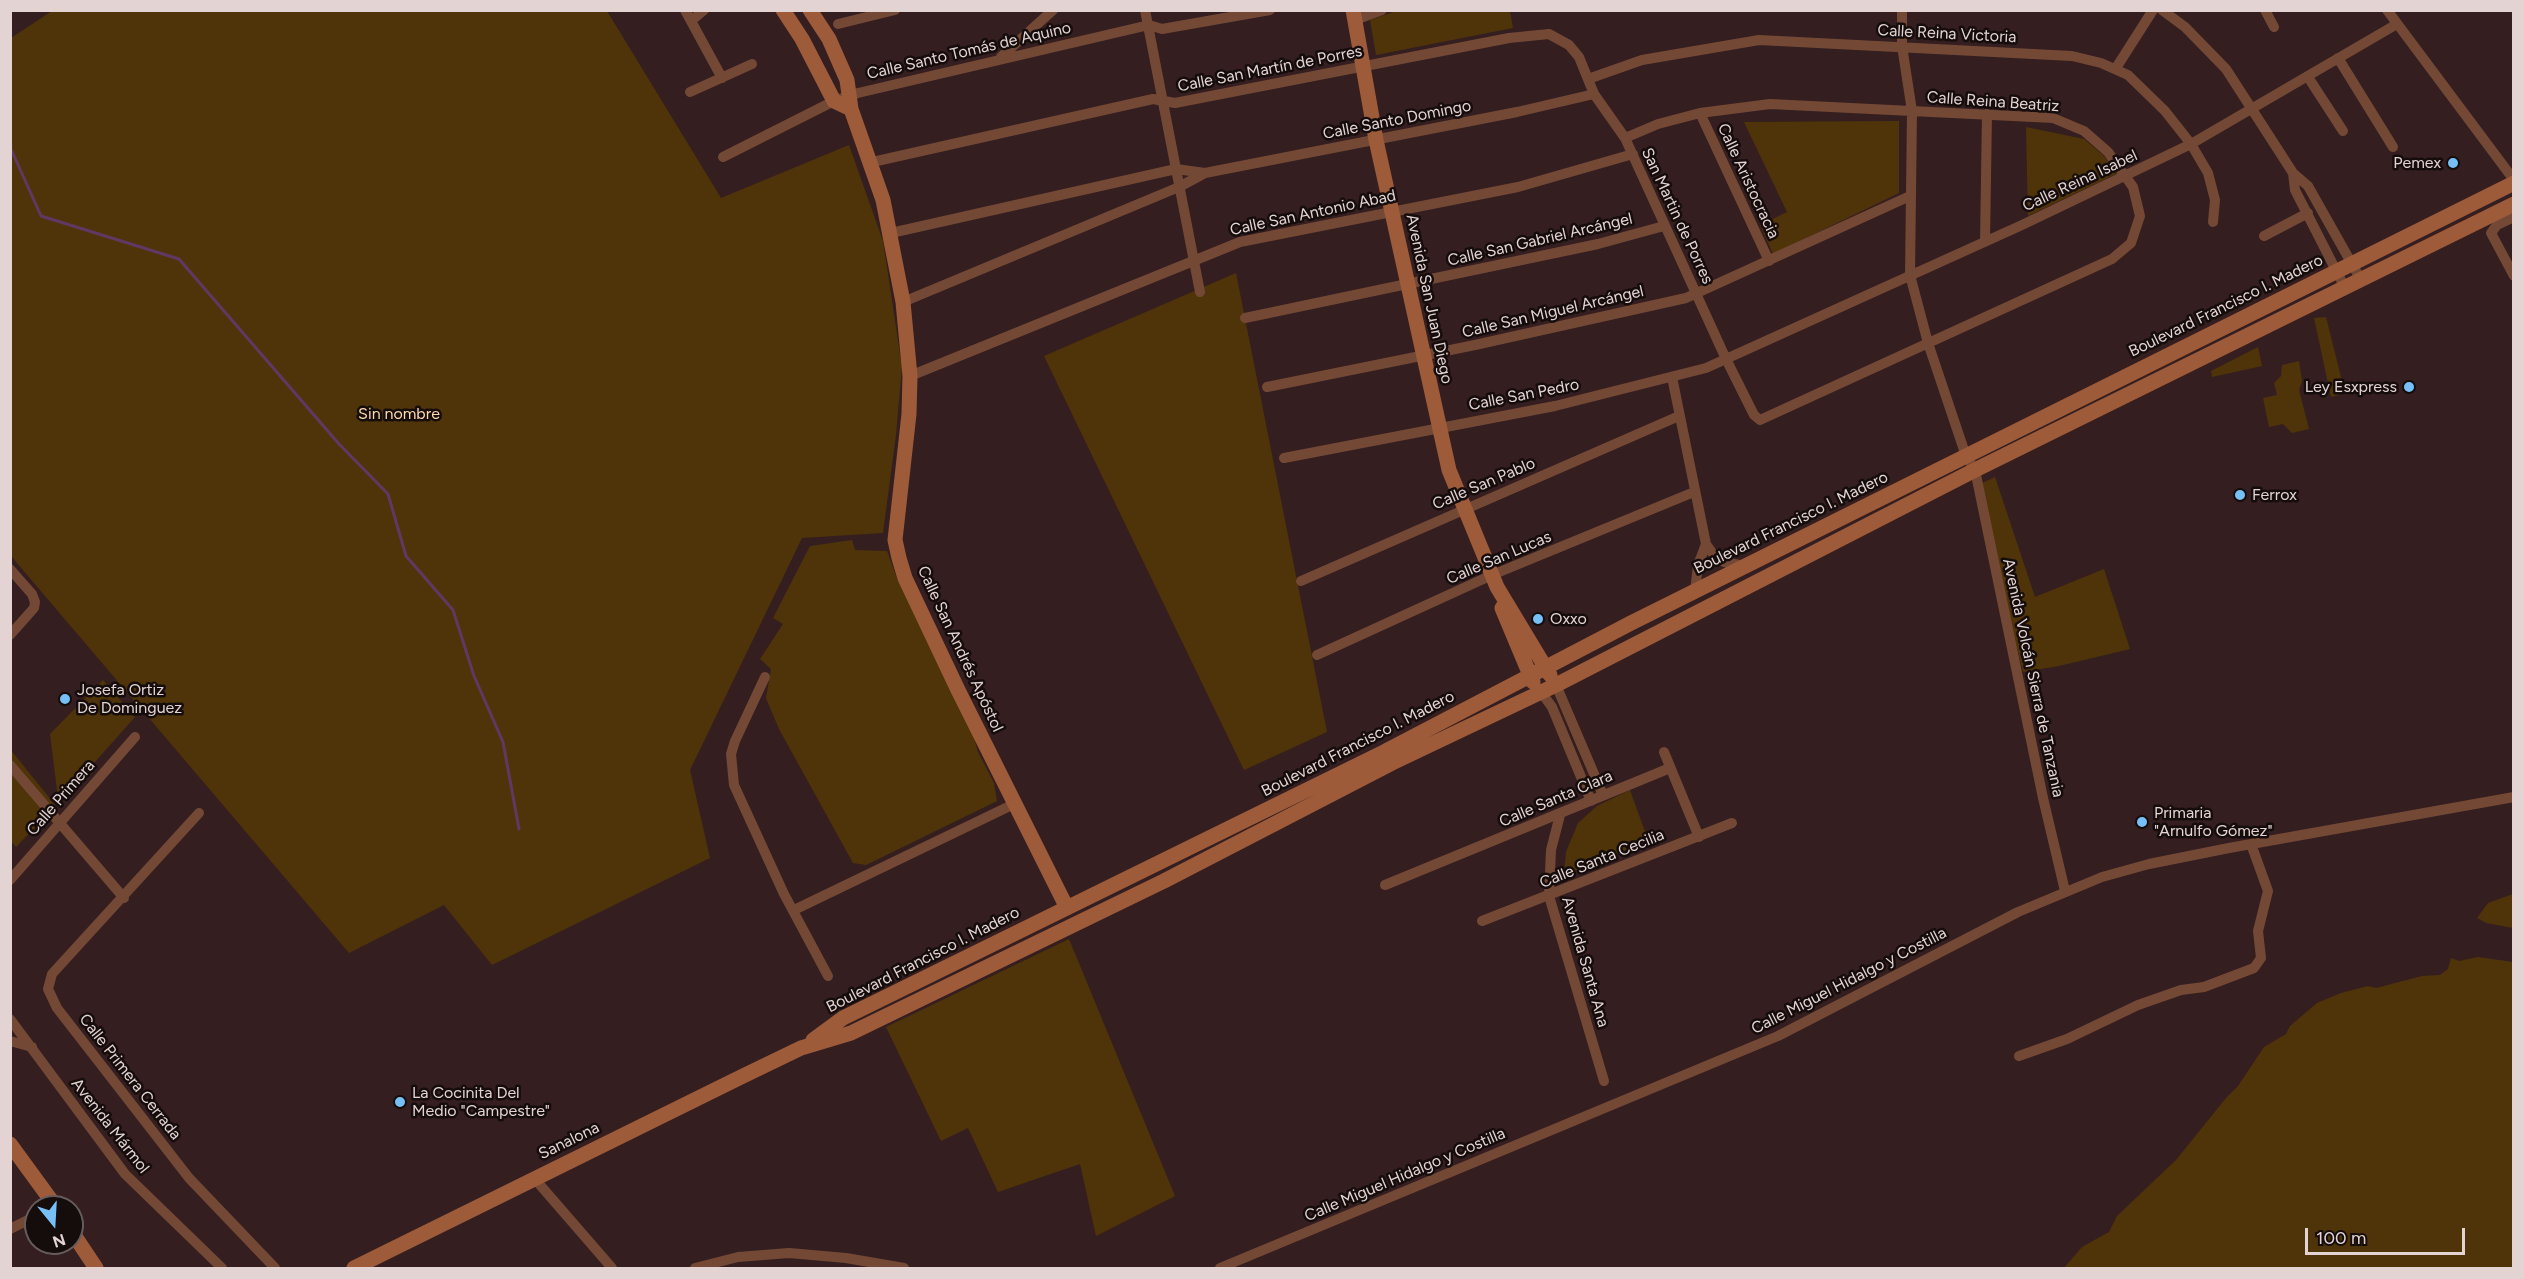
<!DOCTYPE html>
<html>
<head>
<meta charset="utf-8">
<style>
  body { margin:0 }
  #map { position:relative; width:2524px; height:1279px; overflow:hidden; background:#351e1f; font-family:Figtree,sans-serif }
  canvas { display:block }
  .frame { position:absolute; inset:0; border:12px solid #e3d4d3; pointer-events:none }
  .north { position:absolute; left:24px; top:1195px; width:60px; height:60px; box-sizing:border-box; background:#150c0c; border:2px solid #675c5c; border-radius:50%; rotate:162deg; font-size:16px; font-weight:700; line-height:24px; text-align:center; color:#e3d4d3 }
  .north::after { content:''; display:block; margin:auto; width:21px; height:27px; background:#76c0f7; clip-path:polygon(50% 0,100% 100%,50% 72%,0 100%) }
  .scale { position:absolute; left:2305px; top:1228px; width:160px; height:27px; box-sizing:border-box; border:3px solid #e3d4d3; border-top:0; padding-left:8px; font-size:18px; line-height:21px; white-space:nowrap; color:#e3d4d3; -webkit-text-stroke:4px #150c0c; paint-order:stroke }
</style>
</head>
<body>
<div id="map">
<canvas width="2524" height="1279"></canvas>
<div class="frame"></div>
<div class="north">N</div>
<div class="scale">100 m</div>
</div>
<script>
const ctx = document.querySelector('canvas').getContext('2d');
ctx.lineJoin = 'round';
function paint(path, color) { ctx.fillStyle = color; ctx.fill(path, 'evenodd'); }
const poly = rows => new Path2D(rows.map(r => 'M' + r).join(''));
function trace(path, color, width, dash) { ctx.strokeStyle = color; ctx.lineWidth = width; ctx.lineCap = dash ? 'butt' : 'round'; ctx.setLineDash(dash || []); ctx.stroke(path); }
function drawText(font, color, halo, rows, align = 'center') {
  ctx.font = font + ' Figtree,sans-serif'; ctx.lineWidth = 5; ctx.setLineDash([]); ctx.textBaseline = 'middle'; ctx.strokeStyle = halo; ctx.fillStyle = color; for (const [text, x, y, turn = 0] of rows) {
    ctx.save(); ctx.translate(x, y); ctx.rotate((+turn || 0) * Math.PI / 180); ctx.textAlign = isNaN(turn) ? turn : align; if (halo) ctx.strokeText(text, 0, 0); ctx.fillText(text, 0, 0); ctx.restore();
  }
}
const green = poly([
  [52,11,607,11,721,198,849,145,883,241,902,367,896,435,883,533,802,538,690,770,710,858,492,965,444,905,349,953,11,556,11,38],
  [1396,11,1510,11,1513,28,1376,55,1370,20],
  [1899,121,1899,193,1773,254,1760,225,1787,212,1744,122],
  [2026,127,2084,139,2103,155,2118,173,2028,216],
  [1236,273,1327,732,1244,770,1044,356],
  [2326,317,2345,393,2331,397,2314,318],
  [2258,347,2262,366,2212,377,2211,371],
  [2299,361,2302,381,2299,390,2309,429,2292,433,2283,424,2269,427,2263,398,2277,395,2274,383,2281,376,2282,365],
  [1995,477,2035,597,2104,569,2130,649,2059,666,2023,672,1978,485],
  [852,540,855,550,887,551,897,578,967,712,978,752,994,783,997,801,866,865,853,863,779,729,766,698,771,669,760,659,783,624,773,618,810,546],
  [103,680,135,717,78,781,58,798,50,734],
  [10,749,56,806,16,847,11,841],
  [1630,790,1648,840,1571,876,1564,873,1566,852,1578,823,1597,806],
  [2513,894,2513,928,2486,923,2477,918,2488,903],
  [1069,939,1175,1196,1096,1236,1080,1164,998,1192,968,1128,941,1141,886,1027],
  [2478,957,2513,962,2513,1268,2064,1268,2082,1247,2109,1232,2117,1216,2176,1160,2226,1098,2238,1086,2264,1047,2286,1034,2290,1026,2317,1003,2341,993,2368,986,2376,988,2422,976,2440,975,2448,969,2451,958,2459,961]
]);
const stream = poly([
  [10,138,11,149,41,216,179,259,339,444,388,494,406,556,453,610,474,676,503,742,519,829]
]);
const street = poly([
  [685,10,722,78],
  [1145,10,1200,292],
  [1902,10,1902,46,1912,111,1910,275,1928,343,1966,456,1975,470,2043,798,2065,891],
  [2162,10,2185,27,2226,69,2293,173,2308,186,2361,280],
  [2265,10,2274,27],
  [2387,10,2514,180],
  [1355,20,1382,10],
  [691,21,704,10],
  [838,24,895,10],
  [1001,57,1053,10],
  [2338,58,2393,147],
  [2116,68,2153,10],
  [2308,77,2343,131],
  [1588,79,1642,60,1759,40,2072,56,2101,63,2128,75,2165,111,2191,144,2208,173,2215,200,2213,222],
  [690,92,752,64],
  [1700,113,1769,261],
  [723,157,834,101,858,93,1149,25,1162,29,1270,10],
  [871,165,877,161,1153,99,1175,103,1509,38,1549,34,1569,45,1579,57,1594,94,1625,138,1726,359,1754,415,1760,420,2112,259,2131,243,2140,216,2133,187,2108,152,2084,131,2053,118,1770,104,1700,113,1658,124,1625,138],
  [2293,173,2295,190,2345,288],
  [2514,217,2497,225,2491,233,2514,276],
  [891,233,1176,169,1205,173,1517,112,1594,94],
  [2264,236,2308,213],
  [1985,242,1987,114],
  [903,302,1179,187,1205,173],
  [1245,318,1598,244,1664,226],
  [910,376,1240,242,1518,187,1633,154],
  [1672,377,1706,544,1713,554,1724,562,1745,566],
  [1267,387,1475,345,1686,298,1910,196],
  [1284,458,1555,406,1706,368,2022,225,2191,144,2397,24],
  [10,569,32,594,35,602,34,608,10,635],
  [1301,581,1679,416],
  [1695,591,1698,565,1706,544],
  [1317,655,1492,575,1694,492],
  [765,677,735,741,731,754,734,785,784,894,828,976],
  [1556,685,1603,795],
  [1541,692,1552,707,1591,801],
  [1664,752,1699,837],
  [10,765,124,898],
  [199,813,52,974,48,989,57,1008,189,1178,275,1268],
  [1560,815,1551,850,1549,896,1604,1081],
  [10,880,135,737],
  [1385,885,1670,768],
  [794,910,1014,804],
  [1482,921,1732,823],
  [10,1019,125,1174,222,1268],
  [10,1041,32,1047],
  [2019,1056,2067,1039,2138,1005,2181,990,2204,987,2254,968,2261,958,2258,931,2268,891,2251,844],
  [534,1178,612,1268],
  [10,1229,36,1216],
  [695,1268,738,1257,789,1253,846,1258,904,1268],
  [1220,1268,1778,1036,2018,912,2102,877,2149,864,2229,848,2514,797]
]);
const secondary = poly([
  [783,10,802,39,834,101,851,109],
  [810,10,829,39,847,80,851,109,883,200,903,302,910,376,909,414,895,540,899,558,905,578,958,690,1067,908],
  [1353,10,1376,140,1449,470,1497,587,1550,675],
  [1502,608,1533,682],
  [813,1040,843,1018,1384,752,1631,623,2514,183],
  [10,1144,56,1207],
  [72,1232,96,1268],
  [354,1268,741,1077,801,1048,851,1033,1164,881,1392,763,1556,685,1975,470,2514,204]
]);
const markers = [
  [2453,163,6,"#76c0f7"],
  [2409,387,6,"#76c0f7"],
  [2240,495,6,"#76c0f7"],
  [1538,619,6,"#76c0f7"],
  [65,699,6,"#76c0f7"],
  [2142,822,6,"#76c0f7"],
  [400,1102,6,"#76c0f7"]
];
const streetNames = [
  ["Calle Reina Victoria",1947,34,3],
  ["Calle Santo Tomás de Aquino",969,51,-13],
  ["Calle San Martín de Porres",1270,69,-11],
  ["Calle Reina Beatriz",1993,102,4],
  ["Calle Santo Domingo",1397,120,-11],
  ["Calle Aristocracia",1748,181,65],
  ["Calle Reina Isabel",2080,181,-25],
  ["Calle San Antonio Abad",1313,213,-12],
  ["San Martin de Porres",1677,216,65],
  ["Calle San Gabriel Arcángel",1540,240,-13],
  ["Avenida San Juan Diego",1429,299,78],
  ["Boulevard Francisco I. Madero",2226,306,-26],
  ["Calle San Miguel Arcángel",1553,312,-13],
  ["Calle San Pedro",1524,395,-11],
  ["Calle San Pablo",1484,484,-23],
  ["Boulevard Francisco I. Madero",1791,523,-26],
  ["Calle San Lucas",1499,558,-23],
  ["Calle San Andrés Apóstol",960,649,65],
  ["Avenida Volcán Sierra de Tanzania",2033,678,78],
  ["Boulevard Francisco I. Madero",1358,744,-27],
  ["Calle Primera",61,798,-49],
  ["Calle Santa Clara",1556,799,-23],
  ["Calle Santa Cecilia",1602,859,-22],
  ["Boulevard Francisco I. Madero",923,960,-27],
  ["Avenida Santa Ana",1585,962,74],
  ["Calle Miguel Hidalgo y Costilla",1849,981,-27],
  ["Calle Primera Cerrada",130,1077,52],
  ["Avenida Mármol",110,1126,52],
  ["Sanalona",569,1141,-26],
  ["Calle Miguel Hidalgo y Costilla",1405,1175,-23]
];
const poiNames = [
  ["Pemex",2441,163,"right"],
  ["Ley Esxpress",2397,387,"right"],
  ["Ferrox",2252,495],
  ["Oxxo",1550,619],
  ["Josefa Ortiz",77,690],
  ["De Dominguez",77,708],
  ["Primaria",2154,813],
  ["\"Arnulfo Gómez\"",2154,831],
  ["La Cocinita Del",412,1093],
  ["Medio \"Campestre\"",412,1111]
];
const parkNames = [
  ["Sin nombre",399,414]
];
paint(green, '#4f3409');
trace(stream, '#603863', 3);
trace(street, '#734935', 10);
trace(secondary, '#9e5b3a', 15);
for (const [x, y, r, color] of markers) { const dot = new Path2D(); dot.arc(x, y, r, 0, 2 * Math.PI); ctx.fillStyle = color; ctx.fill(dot); trace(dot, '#150c0c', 2); }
drawText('16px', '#e3d4d3', '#150c0c', streetNames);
drawText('16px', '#e3d4d3', '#150c0c', poiNames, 'left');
drawText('16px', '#fddaae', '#150c0c', parkNames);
</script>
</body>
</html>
